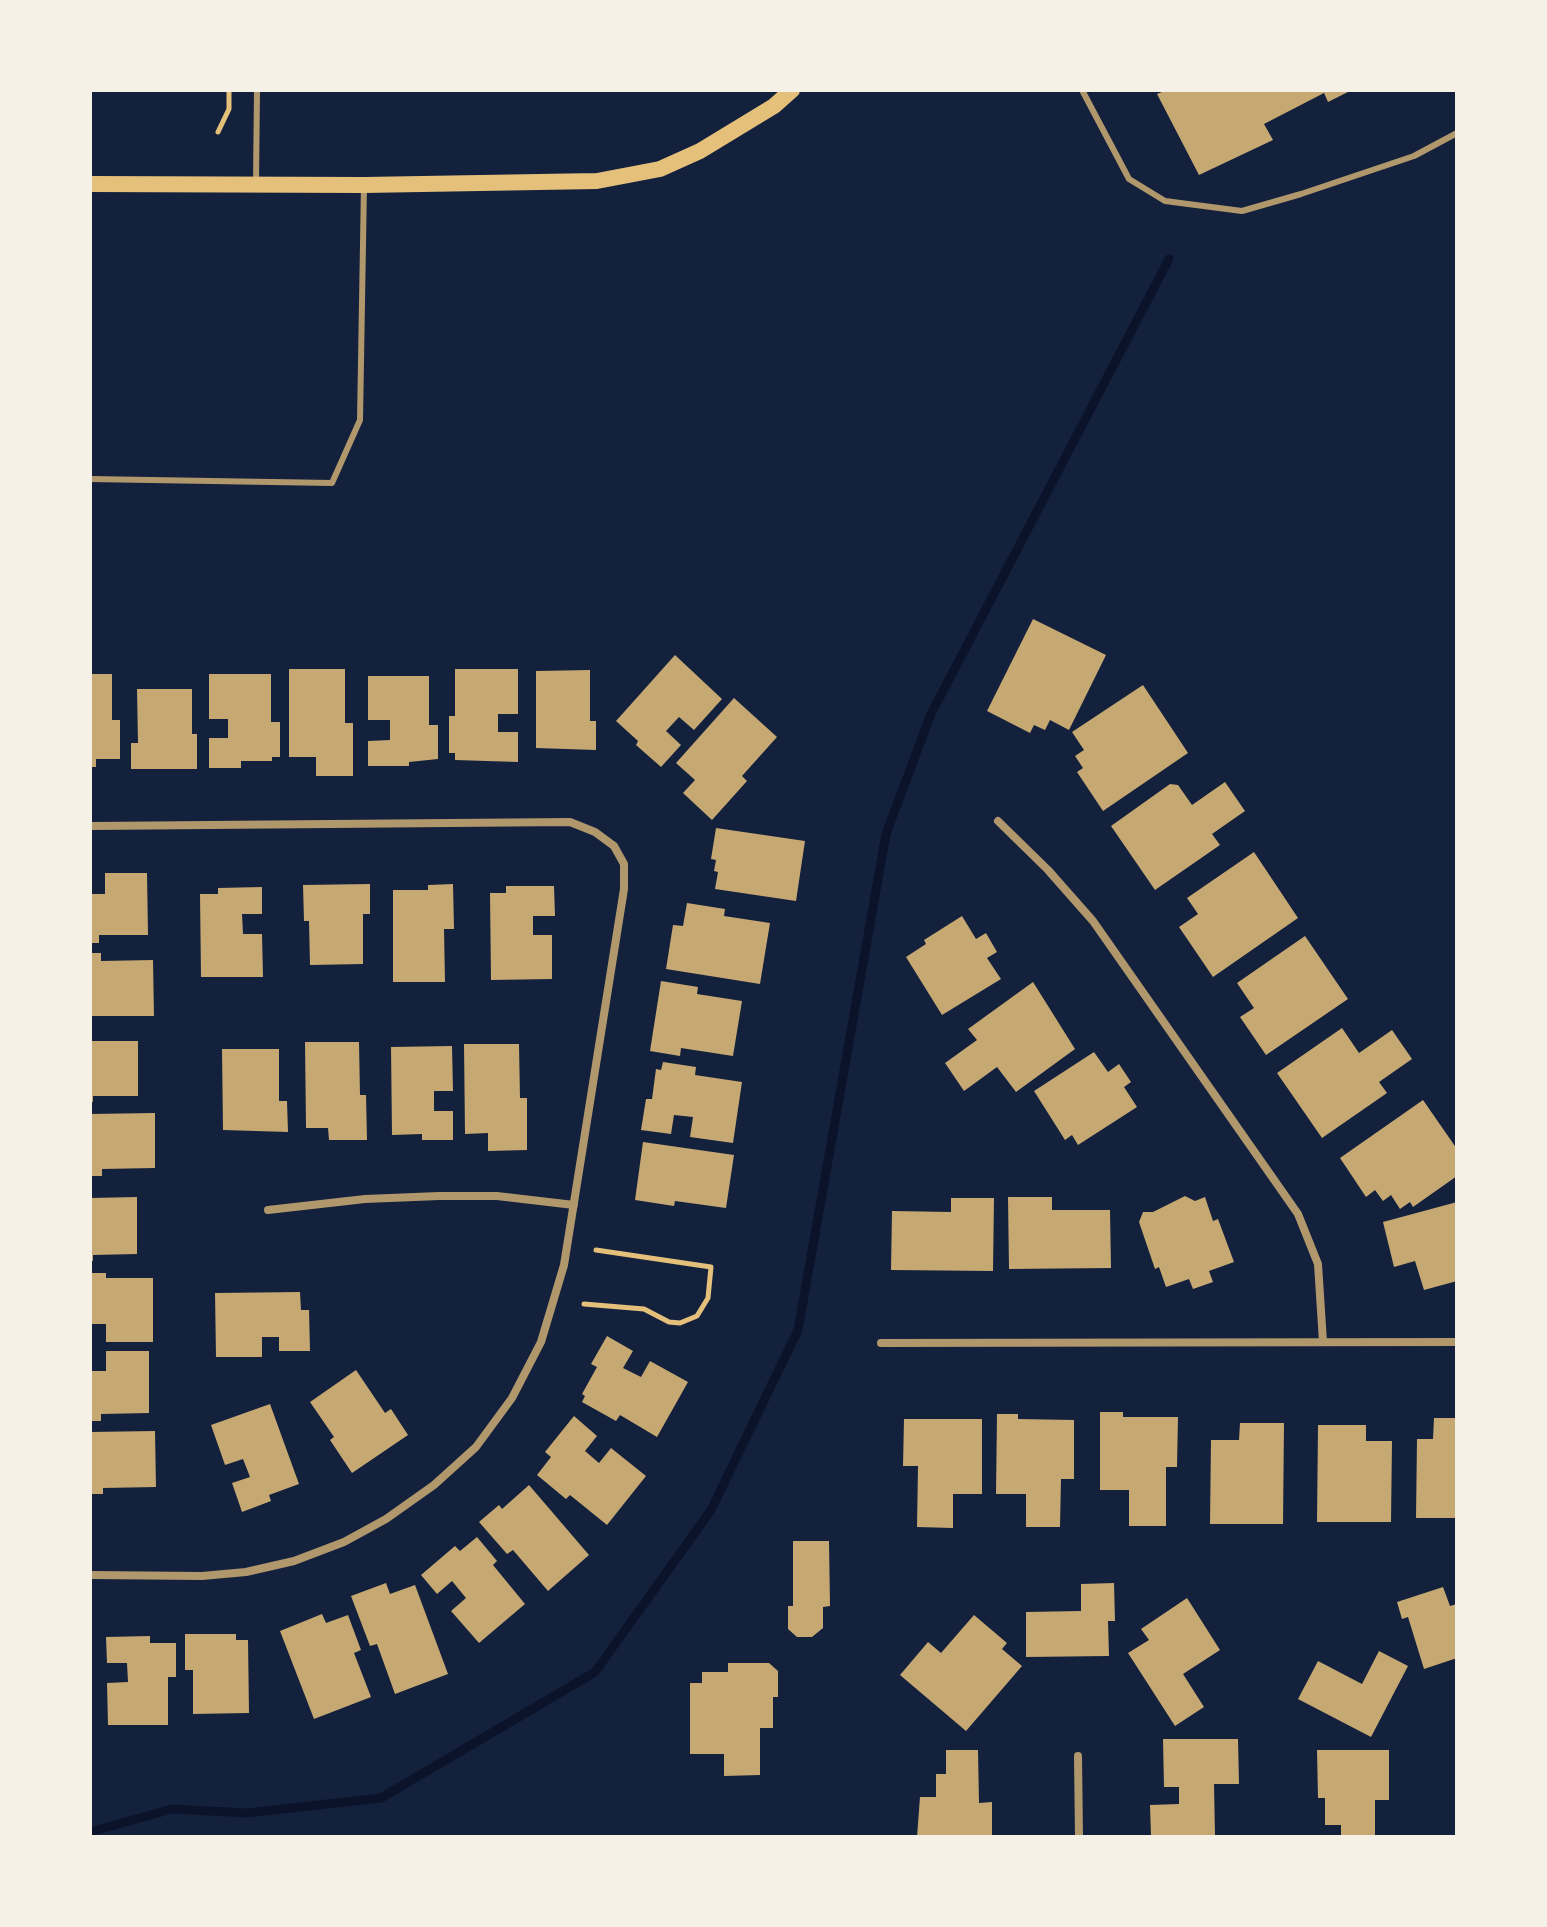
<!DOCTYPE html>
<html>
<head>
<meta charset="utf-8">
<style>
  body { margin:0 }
  #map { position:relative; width:1547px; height:1927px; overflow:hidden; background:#14213d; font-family:"PT Sans",sans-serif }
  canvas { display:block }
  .frame { position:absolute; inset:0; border:92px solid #f6f1e7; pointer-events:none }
</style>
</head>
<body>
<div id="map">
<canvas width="1547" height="1927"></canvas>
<div class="frame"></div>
</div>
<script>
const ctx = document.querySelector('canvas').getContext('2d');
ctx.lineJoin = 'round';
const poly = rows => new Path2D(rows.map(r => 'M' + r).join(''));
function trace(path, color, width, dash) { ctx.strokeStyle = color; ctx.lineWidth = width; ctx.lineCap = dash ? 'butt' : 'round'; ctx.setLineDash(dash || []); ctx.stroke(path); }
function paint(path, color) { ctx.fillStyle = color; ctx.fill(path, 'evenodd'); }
const stream = poly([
  [90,1832,172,1809,247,1813,381,1798,595,1672,711,1510,798,1330,886,834,931,714,1169,259]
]);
const building = poly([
  [1167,90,1183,91,1352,90,1328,102,1324,93,1264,124,1273,140,1199,175,1157,94],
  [1033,619,1106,655,1069,730,1050,720,1045,730,1034,725,1030,733,987,711],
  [675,655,722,699,694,730,679,717,666,731,681,745,661,767,636,745,638,741,616,721],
  [289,669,345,669,345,723,353,723,353,776,316,776,316,757,289,757],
  [455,669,518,669,518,714,498,714,498,732,518,732,518,762,455,760,455,753,449,753,449,716,455,716],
  [590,670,590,721,596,721,596,750,536,748,536,671],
  [90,674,112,674,112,720,120,720,120,759,96,759,96,767,90,767],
  [209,674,271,674,271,722,280,722,280,757,272,757,272,761,241,761,241,768,209,768,209,738,228,738,228,719,209,719],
  [368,676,429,676,429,725,438,725,438,759,409,762,409,766,368,766,368,741,390,740,390,720,368,720],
  [1143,685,1188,753,1103,811,1077,772,1083,768,1075,756,1084,750,1072,732],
  [137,689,192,689,192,734,197,734,197,769,131,769,131,743,138,743],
  [734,698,777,737,742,776,747,781,712,820,683,793,695,780,676,763],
  [1225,782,1245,811,1212,834,1220,845,1155,890,1111,826,1170,784,1178,785,1192,805],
  [716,828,805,841,796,901,715,889,718,872,714,871,716,860,711,859],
  [1254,852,1298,918,1213,977,1179,927,1198,914,1187,898],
  [105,873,147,873,148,935,99,935,99,943,90,943,90,894,105,894],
  [370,884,370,914,363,914,363,964,310,965,309,921,304,921,303,885],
  [453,884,454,929,444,929,445,982,393,982,393,890,428,890,428,885],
  [506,886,554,886,555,916,533,916,533,935,552,935,552,979,491,980,490,893,506,893],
  [262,887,262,914,242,914,243,934,262,934,263,977,201,977,200,894,218,894,218,888],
  [687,903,725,909,724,916,770,923,760,984,666,969,673,925,683,926],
  [962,916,976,939,986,933,997,952,987,958,1001,979,942,1015,906,957,926,944,924,940],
  [1305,936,1348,999,1266,1055,1240,1017,1254,1008,1237,983],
  [90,953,101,953,101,961,153,960,154,1016,90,1016],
  [661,981,698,987,697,994,742,1001,733,1056,681,1048,680,1056,650,1051],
  [1033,982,1075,1049,1016,1092,997,1067,964,1091,945,1063,977,1040,968,1029],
  [1342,1028,1359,1053,1392,1030,1412,1059,1379,1082,1387,1093,1322,1138,1277,1073],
  [90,1041,138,1041,138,1096,93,1096,93,1102,90,1102],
  [305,1042,359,1042,360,1095,366,1095,367,1140,329,1140,328,1128,306,1128],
  [464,1044,519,1044,520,1098,527,1098,527,1150,488,1151,488,1133,465,1134],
  [452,1046,453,1091,434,1091,434,1111,453,1111,453,1140,422,1140,422,1134,392,1135,391,1047],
  [222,1049,279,1049,279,1101,287,1101,288,1132,223,1130],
  [1094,1052,1108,1072,1119,1064,1131,1082,1124,1087,1137,1107,1078,1145,1072,1135,1065,1140,1034,1091],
  [663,1062,696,1067,695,1075,742,1082,733,1143,690,1137,693,1117,674,1115,671,1134,641,1130,646,1099,652,1099,656,1069,661,1070],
  [1423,1100,1457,1149,1457,1176,1413,1207,1410,1202,1400,1209,1391,1195,1383,1201,1375,1190,1366,1197,1340,1158],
  [155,1113,155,1168,102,1169,102,1176,90,1176,90,1114],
  [643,1142,734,1155,726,1208,675,1201,674,1206,635,1200],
  [1185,1196,1195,1201,1205,1197,1213,1221,1218,1219,1234,1262,1209,1271,1213,1282,1193,1289,1189,1279,1166,1287,1159,1267,1155,1269,1139,1222,1143,1212,1153,1212],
  [137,1197,137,1254,93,1255,93,1261,90,1261,90,1198],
  [1008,1197,1052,1197,1052,1210,1110,1210,1111,1268,1009,1269],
  [951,1198,994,1198,993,1271,891,1270,892,1211,951,1212],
  [1457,1202,1457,1281,1424,1290,1415,1261,1394,1267,1383,1222],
  [90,1273,106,1273,106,1278,153,1278,153,1342,106,1342,106,1324,90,1324],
  [300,1292,301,1310,309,1310,310,1351,279,1351,279,1337,262,1337,262,1357,216,1357,215,1293],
  [607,1336,633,1351,623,1368,641,1377,650,1361,688,1382,657,1437,620,1415,616,1421,582,1402,585,1396,582,1394,597,1367,591,1364],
  [106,1351,149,1351,149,1413,101,1414,101,1421,90,1421,90,1371,106,1371],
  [356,1370,385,1413,391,1409,408,1435,352,1473,330,1440,334,1437,310,1402],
  [270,1404,299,1484,269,1495,271,1501,242,1512,232,1483,250,1477,243,1459,225,1465,211,1425],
  [1100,1412,1123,1412,1123,1417,1178,1417,1177,1467,1166,1467,1166,1526,1129,1526,1129,1490,1100,1490],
  [997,1414,1018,1414,1018,1419,1074,1420,1074,1479,1061,1479,1060,1527,1026,1527,1026,1494,996,1494],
  [574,1416,597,1436,585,1451,599,1463,611,1448,646,1476,607,1525,570,1495,566,1499,537,1475,551,1457,545,1452],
  [1434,1418,1457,1418,1457,1518,1416,1518,1417,1439,1433,1439],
  [904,1419,982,1419,982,1494,953,1494,953,1528,917,1527,918,1466,903,1466],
  [1240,1423,1284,1423,1283,1524,1210,1524,1211,1440,1239,1440],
  [1318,1425,1366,1425,1366,1441,1392,1441,1391,1522,1317,1522],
  [155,1431,156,1487,103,1488,103,1494,90,1494,90,1432],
  [529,1485,589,1555,548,1591,513,1550,507,1554,479,1522,499,1505,502,1509],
  [477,1537,497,1561,493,1565,525,1604,479,1643,451,1611,466,1598,452,1581,437,1594,421,1575,455,1546,460,1551],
  [793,1541,829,1541,830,1606,823,1607,823,1628,812,1637,797,1637,788,1629,788,1606,793,1606],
  [386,1583,390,1594,415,1585,448,1674,395,1694,377,1644,370,1646,351,1596],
  [1114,1583,1115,1621,1108,1621,1109,1656,1026,1657,1026,1612,1081,1611,1081,1584],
  [1443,1587,1450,1606,1457,1604,1457,1658,1424,1669,1408,1617,1402,1619,1397,1602],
  [1187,1598,1220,1650,1183,1674,1204,1707,1175,1726,1128,1653,1149,1640,1141,1629],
  [322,1614,326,1623,348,1615,361,1650,354,1653,371,1697,314,1719,280,1631],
  [974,1615,1007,1643,1002,1649,1022,1666,966,1731,900,1675,928,1642,941,1653],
  [185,1634,236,1634,236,1640,248,1640,249,1713,193,1714,193,1670,185,1670],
  [150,1636,150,1643,176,1643,176,1677,168,1677,168,1725,108,1725,107,1683,128,1682,127,1663,107,1663,106,1637],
  [1379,1651,1408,1666,1371,1737,1298,1699,1318,1661,1362,1684],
  [728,1663,769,1663,778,1671,778,1697,773,1697,773,1728,760,1728,760,1775,724,1776,724,1754,690,1754,690,1683,702,1683,702,1672,728,1672],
  [1163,1739,1238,1739,1239,1784,1214,1784,1215,1836,1151,1836,1150,1805,1179,1804,1179,1787,1164,1787],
  [946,1750,978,1750,979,1803,992,1802,992,1837,917,1837,920,1797,936,1797,936,1774,946,1774],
  [1317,1750,1389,1750,1389,1800,1375,1800,1375,1837,1341,1837,1341,1825,1325,1825,1325,1798,1318,1798]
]);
const path = poly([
  [218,132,229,109,229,90],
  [584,1304,644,1309,669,1322,680,1323,697,1316,708,1298,711,1267,596,1250]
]);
const service = poly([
  [1082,90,1129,179,1165,201,1242,211,1301,194,1414,156,1457,133],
  [256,182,257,90],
  [90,479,332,483,360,420,364,185]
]);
const minor = poly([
  [998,821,1048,870,1093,921,1298,1214,1318,1264,1323,1342],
  [90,826,570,822,595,832,614,846,624,864,624,889,564,1265,541,1342,512,1398,476,1447,434,1485,386,1519,344,1542,294,1561,246,1572,202,1576,90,1575],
  [268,1210,365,1199,439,1196,497,1196,574,1205],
  [881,1343,1457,1342],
  [1078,1756,1079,1837]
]);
const secondary = poly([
  [90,184,364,185,597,181,660,169,700,151,774,106,792,90]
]);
trace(stream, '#0b132b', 9);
paint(building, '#c6a872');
trace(path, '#e5c07b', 5);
trace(service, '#b1986c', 6);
trace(minor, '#b1986c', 8);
trace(secondary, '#e5c07b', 16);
</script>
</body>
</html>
